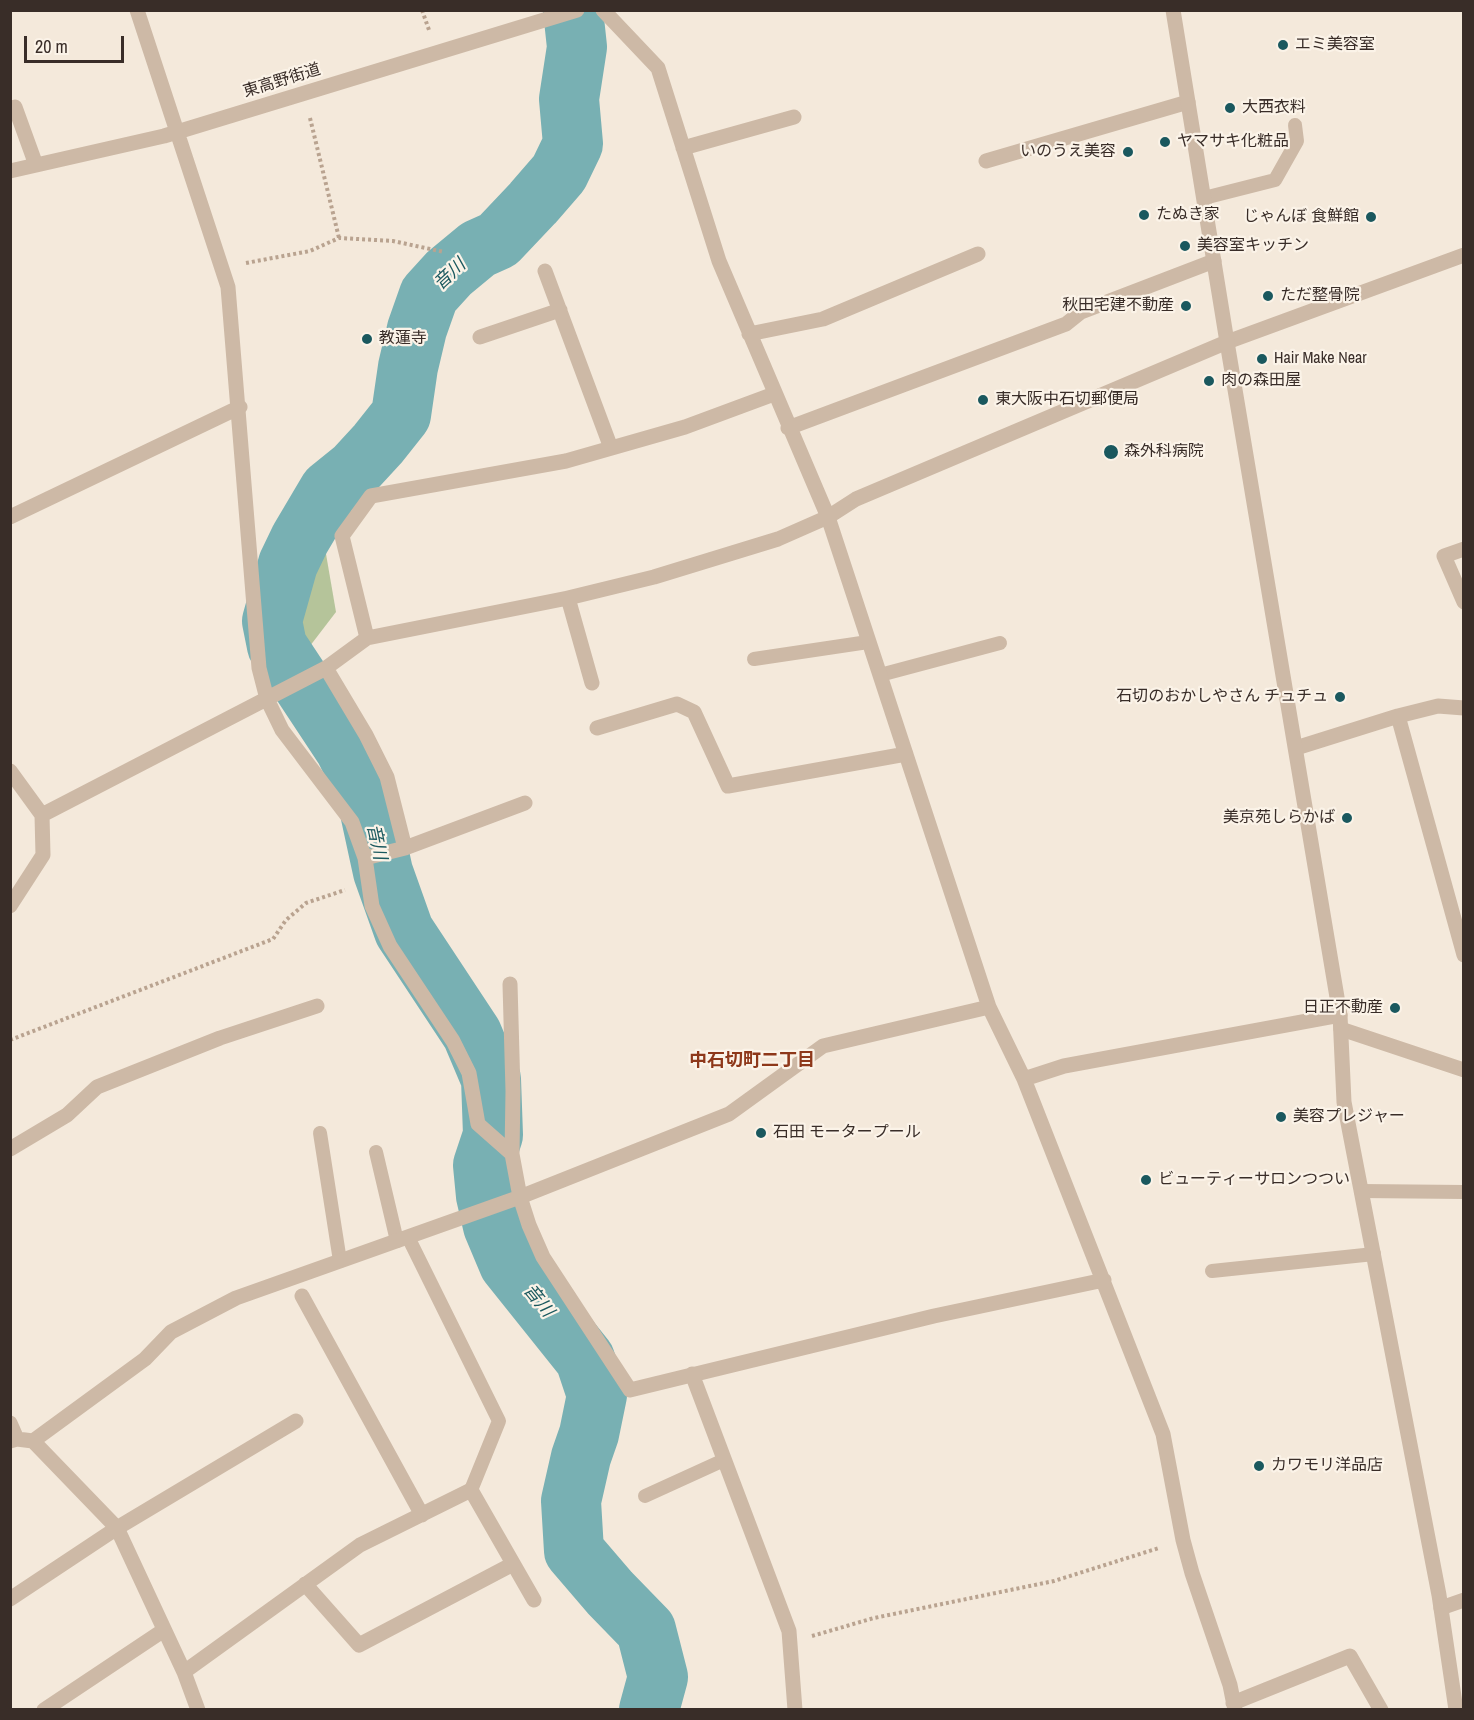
<!DOCTYPE html>
<html>
<head>
<meta charset="utf-8">
<style>
  body { margin:0 }
  #map { position:relative; width:1474px; height:1720px; overflow:hidden; background:#f4e9db; font-family:"Archivo Narrow",sans-serif }
  canvas { display:block }
  .frame { position:absolute; inset:0; border:12px solid #392d28; pointer-events:none }
  .scale { position:absolute; left:24px; top:36px; width:100px; height:27px; box-sizing:border-box; border:3px solid #392d28; border-top:0; padding-left:8px; font-size:18px; line-height:21px; white-space:nowrap; color:#392d28; -webkit-text-stroke:4px #fbf3e8; paint-order:stroke }
</style>
</head>
<body>
<div id="map">
<canvas width="1474" height="1720"></canvas>
<div class="frame"></div>
<div class="scale">20 m</div>
</div>
<script>
const ctx = document.querySelector('canvas').getContext('2d');
ctx.lineJoin = 'round';
function paint(path, color) { ctx.fillStyle = color; ctx.fill(path, 'evenodd'); }
const poly = rows => new Path2D(rows.map(r => 'M' + r).join(''));
function trace(path, color, width, dash) { ctx.strokeStyle = color; ctx.lineWidth = width; ctx.lineCap = dash ? 'butt' : 'round'; ctx.setLineDash(dash || []); ctx.stroke(path); }
function drawText(font, color, halo, rows, align = 'center') {
  ctx.font = font + ' "Archivo Narrow","Noto Sans JP",sans-serif'; ctx.lineWidth = 4.5; ctx.setLineDash([]); ctx.textBaseline = 'middle'; ctx.strokeStyle = halo; ctx.fillStyle = color; for (const [text, x, y, turn = 0] of rows) {
    ctx.save(); ctx.translate(x, y); ctx.rotate((+turn || 0) * Math.PI / 180); ctx.textAlign = isNaN(turn) ? turn : align; if (halo) ctx.strokeText(text, 0, 0); ctx.fillText(text, 0, 0); ctx.restore();
  }
}
const green = poly([
  [321,525,336,612,300,659,286,631,293,575]
]);
const river = poly([
  [573,10,577,47,569,99,573,144,559,173,533,203,498,240,478,249,449,273,429,295,417,329,408,367,401,415,378,444,355,469,329,490,300,539,288,564,272,621,277,646,345,749,365,789,383,872,404,931,472,1034,491,1079,493,1135,483,1165,486,1196,493,1226,509,1264,585,1359,597,1395,589,1434,581,1457,571,1501,574,1551,610,1593,646,1630,658,1677,649,1710]
]);
const path = poly([
  [422,10,429,30],
  [310,118,339,238],
  [246,263,310,251,339,238,393,241,444,252],
  [10,1040,273,939,286,920,306,903,345,890],
  [812,1636,874,1618,1054,1581,1159,1548]
]);
const service = poly([
  [1204,198,1275,180,1297,141,1295,125],
  [754,659,868,642],
  [880,675,1000,643],
  [320,1133,340,1261],
  [376,1152,397,1241],
  [1361,1191,1464,1192],
  [408,1237,499,1421,471,1490],
  [1212,1271,1374,1254],
  [645,1496,724,1460]
]);
const minor = poly([
  [137,10,228,287,259,668,267,699,282,730,352,822,365,858,372,906,390,946,453,1041,469,1073,478,1124,512,1154],
  [603,10,658,68,719,261,828,517,989,1007,1024,1079,1064,1066,1340,1015],
  [15,107,36,165],
  [683,148,794,117],
  [986,161,1188,102],
  [10,171,164,136,577,10],
  [545,271,611,448],
  [749,334,823,319,978,254],
  [480,337,560,310],
  [788,428,1066,324,1081,312,1214,261],
  [10,517,240,407],
  [1464,549,1444,556,1464,602],
  [568,598,592,683],
  [367,638,342,536,371,496,566,461,685,427,774,394],
  [326,668,366,735,387,777,405,848],
  [1398,716,1464,955],
  [597,728,677,704,694,712,728,786,906,754],
  [1296,748,1398,716,1438,706,1464,708],
  [10,771,42,815,43,855,10,906],
  [42,815,326,668,367,638,568,598,654,577,778,539,828,517,856,499,1227,342,1464,255],
  [365,858,405,848,525,803],
  [510,984,513,1091,512,1154,520,1197,529,1225,543,1257,630,1390,934,1316,1104,1280],
  [1341,1029,1464,1070],
  [1024,1079,1163,1434,1183,1540,1192,1573,1230,1685,1235,1710],
  [10,1149,67,1115,97,1087,220,1038,317,1006],
  [302,1296,422,1515],
  [692,1374,789,1631,795,1710],
  [10,1423,17,1439],
  [10,1441,17,1439,33,1441,145,1359,171,1332,236,1298,520,1197,729,1114,823,1046,989,1007],
  [33,1441,117,1528,184,1672,198,1710],
  [305,1584,359,1645,513,1564],
  [10,1599,117,1528,296,1421],
  [1441,1608,1464,1600],
  [184,1672,360,1545,471,1490,534,1600],
  [1233,1703,1350,1656,1381,1710],
  [44,1710,164,1630]
]);
const tertiary = poly([
  [1173,10,1227,342,1340,1015,1344,1102,1439,1595,1456,1710]
]);
const markers = [
  [1283,45,6,"#1a585e"],
  [1230,108,6,"#1a585e"],
  [1165,142,6,"#1a585e"],
  [1128,152,6,"#1a585e"],
  [1144,215,6,"#1a585e"],
  [1371,217,6,"#1a585e"],
  [1185,246,6,"#1a585e"],
  [1268,296,6,"#1a585e"],
  [1186,306,6,"#1a585e"],
  [367,339,6,"#1a585e"],
  [1262,359,6,"#1a585e"],
  [1209,381,6,"#1a585e"],
  [983,400,6,"#1a585e"],
  [1111,452,8,"#1a585e"],
  [1340,697,6,"#1a585e"],
  [1347,818,6,"#1a585e"],
  [1395,1008,6,"#1a585e"],
  [1281,1117,6,"#1a585e"],
  [761,1133,6,"#1a585e"],
  [1146,1180,6,"#1a585e"],
  [1259,1466,6,"#1a585e"]
];
const poiNames = [
  ["エミ美容室",1295,45],
  ["大西衣料",1242,108],
  ["ヤマサキ化粧品",1177,142],
  ["いのうえ美容",1116,152,"right"],
  ["たぬき家",1156,215],
  ["じゃんぼ 食鮮館",1359,217,"right"],
  ["美容室キッチン",1197,246],
  ["ただ整骨院",1280,296],
  ["秋田宅建不動産",1174,306,"right"],
  ["教蓮寺",379,339],
  ["Hair Make Near",1274,359],
  ["肉の森田屋",1221,381],
  ["東大阪中石切郵便局",995,400],
  ["森外科病院",1124,452],
  ["石切のおかしやさん チュチュ",1328,697,"right"],
  ["美京苑しらかば",1335,818,"right"],
  ["日正不動産",1383,1008,"right"],
  ["美容プレジャー",1293,1117],
  ["石田 モータープール",773,1133],
  ["ビューティーサロンつつい",1158,1180],
  ["カワモリ洋品店",1271,1466]
];
const streetNames = [
  ["東高野街道",282,81,-17]
];
const waterNames = [
  ["音川",450,275,-43],
  ["音川",376,842,78],
  ["音川",538,1301,51]
];
const neighbourhoodNames = [
  ["中石切町二丁目",752,1061]
];
paint(green, '#b5c49a');
trace(river, '#78b0b3', 60);
trace(path, '#b9a390', 4, [3, 3]);
trace(service, '#cdb9a6', 14);
trace(minor, '#cdb9a6', 15);
trace(tertiary, '#cdb9a6', 15);
for (const [x, y, r, color] of markers) { const dot = new Path2D(); dot.arc(x, y, r, 0, 2 * Math.PI); ctx.fillStyle = color; ctx.fill(dot); trace(dot, '#fbf3e8', 2); }
drawText('16px', '#392d28', '#fbf3e8', poiNames, 'left');
drawText('16px', '#392d28', '#fbf3e8', streetNames);
drawText('italic 18px', '#1a585e', '#fbf3e8', waterNames);
drawText('bold 18px', '#8e381a', '#fbf3e8', neighbourhoodNames);
</script>
</body>
</html>
